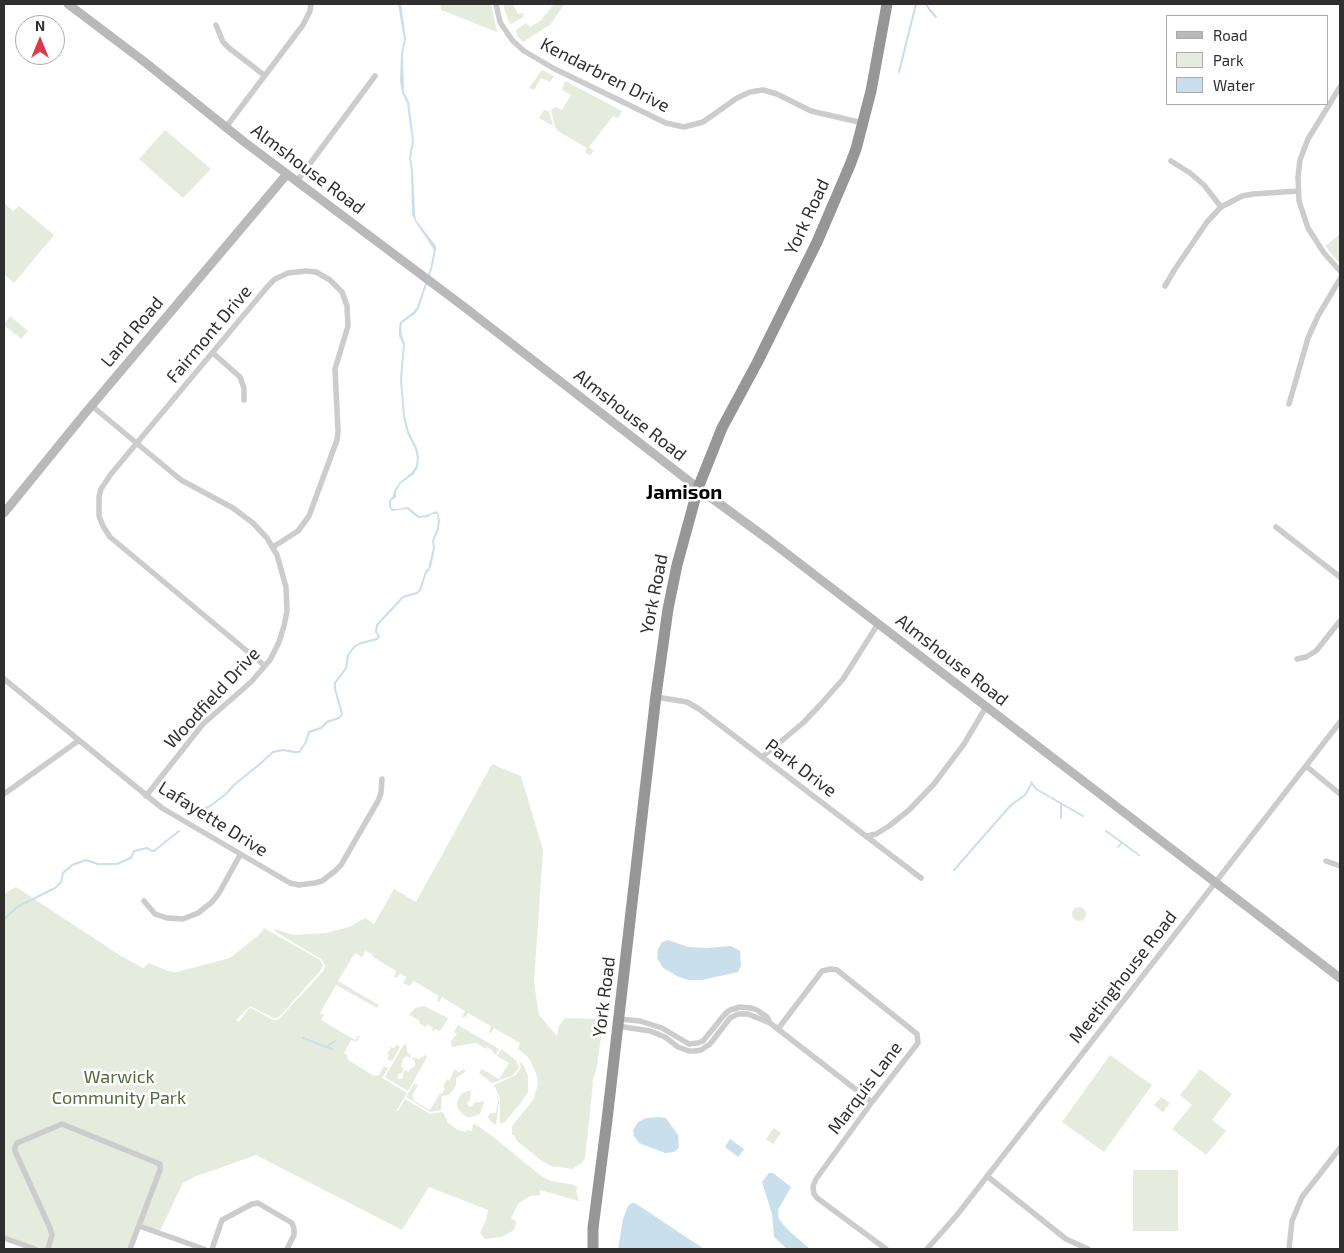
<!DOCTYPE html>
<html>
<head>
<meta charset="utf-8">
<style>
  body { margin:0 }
  #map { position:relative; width:1344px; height:1253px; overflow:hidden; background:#fff; font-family:"Exo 2",sans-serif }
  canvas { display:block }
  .frame { position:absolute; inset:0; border:5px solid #2f2f2f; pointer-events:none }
  .legend { position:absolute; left:1166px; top:15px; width:162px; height:90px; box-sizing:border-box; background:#fff; border:1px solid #acacac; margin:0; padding:6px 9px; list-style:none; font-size:15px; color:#2f2f2f }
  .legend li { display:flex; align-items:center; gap:10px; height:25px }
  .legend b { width:25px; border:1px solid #acacac }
  .north { position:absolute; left:15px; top:15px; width:50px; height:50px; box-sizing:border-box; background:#fff; border:1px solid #acacac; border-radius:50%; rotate:0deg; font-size:14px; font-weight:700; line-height:20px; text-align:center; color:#2f2f2f }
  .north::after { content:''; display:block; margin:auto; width:18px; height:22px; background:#e13549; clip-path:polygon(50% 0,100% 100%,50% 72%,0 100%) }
</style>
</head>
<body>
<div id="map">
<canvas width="1344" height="1253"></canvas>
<div class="frame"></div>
<ul class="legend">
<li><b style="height:6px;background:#b9b9b9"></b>Road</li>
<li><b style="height:14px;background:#e5ecdd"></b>Park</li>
<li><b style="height:14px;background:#c9dfeb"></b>Water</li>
</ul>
<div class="north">N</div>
</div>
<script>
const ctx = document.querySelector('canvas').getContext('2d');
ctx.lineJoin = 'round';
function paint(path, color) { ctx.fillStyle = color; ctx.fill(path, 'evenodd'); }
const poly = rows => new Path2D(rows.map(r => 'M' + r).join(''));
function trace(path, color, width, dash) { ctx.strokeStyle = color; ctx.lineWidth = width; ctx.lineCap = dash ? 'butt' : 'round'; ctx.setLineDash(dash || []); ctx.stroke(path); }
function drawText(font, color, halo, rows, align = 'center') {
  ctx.font = font + ' "Exo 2",sans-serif'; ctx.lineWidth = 5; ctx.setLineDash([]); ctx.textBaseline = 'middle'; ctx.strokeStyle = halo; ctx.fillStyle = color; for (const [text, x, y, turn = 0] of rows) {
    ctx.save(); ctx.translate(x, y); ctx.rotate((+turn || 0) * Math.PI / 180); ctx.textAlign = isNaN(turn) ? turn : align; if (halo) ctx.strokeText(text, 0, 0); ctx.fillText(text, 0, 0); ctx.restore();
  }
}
const green = poly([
  [440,4,491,4,497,32,441,10],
  [503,4,513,4,518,14,524,13,523,17,511,24,508,20],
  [554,4,564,4,551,24,523,42,517,36,516,30,526,23,530,27,540,21],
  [542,70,554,76,550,82,541,78,534,90,529,88],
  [565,81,622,111,618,118,613,116,589,147,594,151,590,155,585,153,587,148,556,130,557,128,555,127,551,110,555,107,562,110,571,95,562,90],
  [544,110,549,111,553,126,539,118],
  [165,130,211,169,183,198,139,159],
  [5,204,13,211,19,206,54,235,14,283,4,274],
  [1340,234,1340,264,1325,246],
  [10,316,28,331,21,339,4,325],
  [492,764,521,776,543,850,534,982,539,1015,557,1036,559,1026,565,1018,594,1019,603,1025,596,1071,592,1082,593,1083,585,1158,582,1163,572,1169,551,1166,542,1161,517,1141,514,1135,512,1135,512,1126,533,1100,538,1084,537,1076,531,1062,527,1056,518,1049,520,1043,494,1028,491,1033,489,1033,491,1026,468,1013,465,1017,462,1017,465,1011,442,997,439,1002,437,1001,439,996,414,981,410,986,403,983,406,977,400,973,397,978,394,977,396,971,373,957,372,954,365,951,362,957,355,953,338,981,379,1005,377,1008,336,985,320,1013,324,1015,321,1020,355,1040,358,1036,360,1036,356,1042,351,1040,344,1053,348,1056,347,1059,374,1076,375,1075,378,1076,384,1066,388,1068,382,1078,407,1093,396,1111,398,1111,405,1099,430,1114,443,1112,448,1123,458,1130,466,1132,466,1130,472,1131,473,1124,478,1126,491,1135,540,1175,551,1181,574,1185,578,1188,576,1190,579,1201,540,1190,540,1195,530,1196,518,1204,511,1218,516,1222,514,1230,502,1237,485,1239,480,1233,486,1220,488,1210,429,1187,402,1230,256,1155,194,1177,183,1183,159,1233,139,1226,130,1249,35,1249,4,1238,4,894,16,887,121,956,143,968,149,963,168,971,177,972,230,958,260,934,264,928,320,960,323,966,320,971,279,1017,274,1018,250,1006,236,1020,239,1022,248,1010,251,1008,273,1020,278,1020,318,977,324,970,325,965,321,959,276,932,274,929,294,935,326,933,349,927,365,918,374,924,394,889,416,902],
  '1072 914a7 7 0 1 1 14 0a7 7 0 1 1-14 0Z',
  [424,1006,448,1018,440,1031,436,1029,434,1031,432,1030,433,1028,427,1024,426,1027,419,1023,420,1021,409,1015,415,1008],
  [458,1025,499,1049,496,1055,493,1053,493,1051,487,1047,486,1049,476,1043,452,1047,451,1041,457,1034,454,1032],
  [396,1044,400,1047,392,1061,387,1059,389,1055,387,1054,391,1047,394,1048],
  [404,1044,407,1045,407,1052,411,1056,410,1058,407,1056,403,1059,401,1067,404,1069,402,1073,398,1074,398,1079,403,1078,403,1074,405,1070,409,1072,410,1069,413,1068,415,1065,415,1061,412,1059,413,1057,419,1059,425,1055,427,1057,408,1091,385,1077],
  [501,1049,516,1060,519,1068,512,1076,492,1083,479,1073,482,1069,499,1079,509,1063,497,1056],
  [1110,1055,1152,1085,1104,1152,1062,1122],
  [519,1061,524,1066,528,1076,528,1092,522,1101,505,1122,500,1124,500,1099,494,1085,516,1075,521,1067],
  [454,1069,459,1072,464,1069,465,1072,456,1078,456,1085,449,1095,442,1096,441,1110,430,1112,406,1097,414,1084,418,1085,412,1096,414,1098,413,1100,430,1110,440,1093,442,1094,445,1088,443,1087,447,1079,450,1081],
  [1200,1069,1232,1094,1212,1120,1226,1131,1206,1155,1172,1129,1192,1105,1180,1095],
  [471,1090,470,1100,467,1103,468,1106,471,1107,474,1103,484,1101,484,1103,480,1114,472,1117,467,1117,462,1114,458,1108,457,1103,461,1094],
  [496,1093,498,1097,499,1103,496,1125,490,1121,488,1117,490,1113,496,1113,498,1100],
  [1161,1097,1170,1103,1163,1112,1154,1105],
  [774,1128,781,1133,773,1144,766,1139],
  [1133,1170,1178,1170,1178,1231,1133,1231]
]);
const water = poly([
  [398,4,401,4,406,39,403,54,404,92,409,102,414,141,411,158,413,171,415,214,416,220,436,246,436,250,432,269,419,308,415,314,402,323,401,328,402,335,405,344,402,380,405,416,409,432,417,448,419,457,418,467,414,474,401,483,396,492,396,497,391,501,391,507,393,509,398,509,408,507,419,516,427,515,436,511,438,513,440,520,439,529,434,541,435,548,431,567,428,569,433,548,432,541,437,528,438,521,437,514,432,514,428,517,418,518,407,509,392,511,389,507,389,501,393,496,394,491,400,482,412,472,416,466,417,458,415,449,407,433,403,416,400,379,403,344,399,336,399,328,400,322,413,312,417,307,430,269,434,250,415,221,412,214,411,171,409,158,412,141,407,103,402,93,400,81,401,54,404,39],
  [668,940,688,947,707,948,731,946,740,951,741,966,738,972,702,980,689,980,679,977,663,968,657,958,658,949,662,942],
  [659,1117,666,1118,678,1135,679,1148,674,1152,665,1153,639,1143,634,1136,633,1130,638,1122,646,1118],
  [730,1139,744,1149,738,1157,725,1147],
  [769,1173,773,1173,791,1187,778,1210,779,1219,787,1229,810,1249,787,1249,774,1237,772,1214,762,1182],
  [632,1203,635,1203,704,1249,618,1249,623,1219,628,1206]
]);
const stream = poly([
  [926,4,929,9,936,17],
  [899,72,916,4],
  [1031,782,1036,789,1083,816],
  [1061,803,1061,818],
  [193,815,210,806,226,794,234,785,261,763,273,752,283,750,294,752,299,752,306,742,309,732,321,728,327,722,339,718,342,714,335,689,335,683,346,668,348,655,354,647,361,643,377,639,378,638,379,636,376,632,377,625,403,597,417,593,420,590,426,572,429,569],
  [1106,831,1139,855],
  [1118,847,1122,842],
  [954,870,1011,805,1025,795,1032,783],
  [4,919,17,907,55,888,61,882,63,873,72,865,86,860,98,864,117,864,131,858,134,851,147,848,152,851,154,851,179,831],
  [303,1038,332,1049],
  [327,1047,336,1040]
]);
const street = poly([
  [496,4,500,22,512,40,524,51,553,68,666,123,684,127,703,122,737,98,750,92,763,90,777,94,811,111,863,123],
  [216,25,223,42,229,48,264,75],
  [1340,87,1308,139,1300,160,1298,177,1299,201,1308,228,1324,253,1340,271],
  [226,127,303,25,310,11,311,4],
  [1171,161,1190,173,1204,185,1221,207],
  [297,181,375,76],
  [1165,286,1175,269,1207,222,1221,207,1242,196,1253,194,1298,191],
  [213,353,240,377,244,388,244,400],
  [1289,404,1308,338,1318,316,1340,279],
  [92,406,181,480,233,508,253,523,267,538,277,555,286,587,287,611,284,626,279,642,270,660,251,682,203,724,146,796],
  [1276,527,1340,577],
  [1297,659,1306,657,1316,651,1340,621],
  [265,666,110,537,103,526,99,516,99,497,101,489,111,474,268,286,275,279,288,273,306,271,316,272,330,280,342,292,347,306,348,326,335,369,338,431,337,440,309,516,298,531,273,547],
  [4,679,162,808,290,883,299,885,315,883,322,881,335,871,341,865,378,801,381,793,382,779],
  [656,697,687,702,699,709,921,878],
  [762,757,803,723,821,704,843,679,878,624],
  [1306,766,1340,794],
  [4,794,78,741],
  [867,836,876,834,889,826,909,810,934,784,964,744,986,707],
  [1326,861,1340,866],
  [144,901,155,914,167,918,183,919,198,913,212,902,219,893,240,855],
  [619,1019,640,1021,662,1028,689,1044,698,1043,703,1041,725,1014,730,1010,740,1007,751,1008,757,1010,767,1017,770,1023],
  [618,1026,650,1031,665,1037,678,1047,689,1051,695,1051,701,1050,710,1044,730,1018,738,1014,748,1014,770,1023,872,1102],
  [778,1029,822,971,831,969,837,970,917,1034,918,1043,872,1102,816,1179,813,1186,814,1194,817,1198,886,1249],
  [987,1176,1066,1239,1088,1249],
  [139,1226,204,1249],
  [4,1238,35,1249],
  [48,1249,52,1235,50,1228,15,1151,15,1147,17,1143,62,1124,160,1164,160,1170,130,1249],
  [212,1249,222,1220,252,1204,258,1203,292,1223,294,1229,294,1235,287,1249],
  [927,1249,957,1215,1340,722],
  [1289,1249,1292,1221,1302,1197,1340,1148]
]);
const secondary = poly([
  [68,4,146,63,243,141,463,306,698,488,769,540,1340,978],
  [4,513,82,417,287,174]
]);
const highway = poly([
  [593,1249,593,1228,607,1120,656,695,668,609,677,565,698,488,722,428,757,363,817,242,850,165,856,149,871,91,887,4]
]);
const streetNames = [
  ["Kendarbren Drive",605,75,27],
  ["Almshouse Road",308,169,37],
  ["York Road",807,217,-65],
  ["Land Road",132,332,-50],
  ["Fairmont Drive",209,334,-50],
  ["Almshouse Road",630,415,38],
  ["York Road",654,594,-79],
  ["Almshouse Road",952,660,38],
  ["Woodfield Drive",212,698,-47],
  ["Park Drive",801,768,37],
  ["Lafayette Drive",213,819,32],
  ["Meetinghouse Road",1123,977,-52],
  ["York Road",604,997,-83],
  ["Marquis Lane",865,1088,-53]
];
const parkNames = [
  ["Warwick",119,1077],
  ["Community Park",119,1098]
];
const quarterNames = [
  ["Jamison",684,492]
];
paint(green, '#e5ecdd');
paint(water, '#c9dfeb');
trace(stream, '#c9dfeb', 2);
trace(street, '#ccc', 5.5);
trace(secondary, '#b9b9b9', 9);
trace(highway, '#969696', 11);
drawText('18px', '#2f2f2f', '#fff', streetNames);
drawText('18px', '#54693d', '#fff', parkNames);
drawText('bold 20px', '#000', '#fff', quarterNames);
</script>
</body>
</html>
